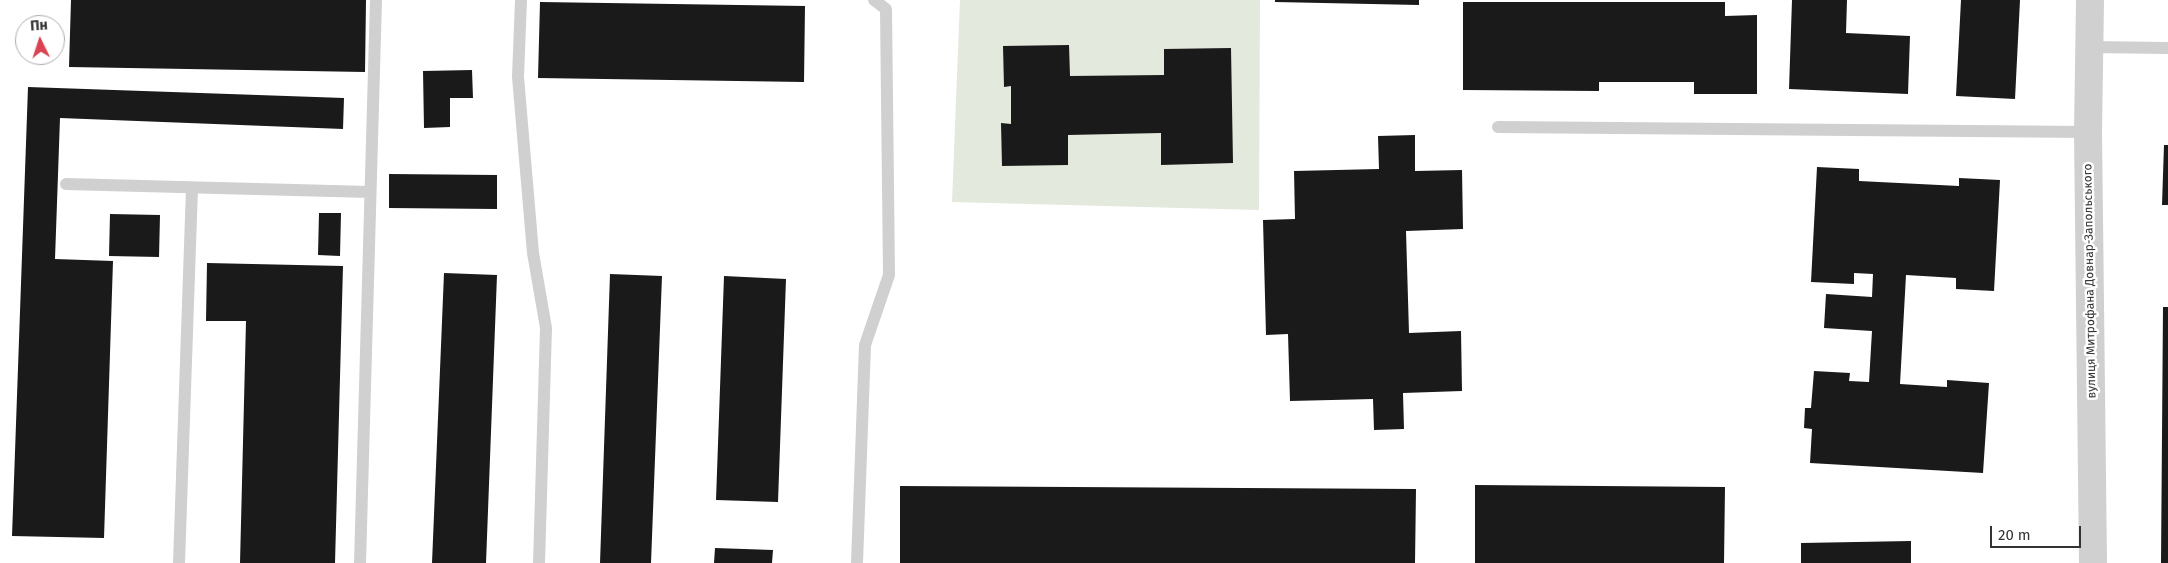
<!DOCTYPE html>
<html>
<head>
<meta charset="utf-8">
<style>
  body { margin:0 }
  #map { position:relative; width:2168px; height:563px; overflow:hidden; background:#fff; font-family:"Fira Sans",sans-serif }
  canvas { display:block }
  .north { position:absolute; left:15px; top:15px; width:50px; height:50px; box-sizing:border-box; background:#fff; border:1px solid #adadad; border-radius:50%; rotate:356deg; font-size:14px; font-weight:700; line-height:20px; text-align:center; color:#333 }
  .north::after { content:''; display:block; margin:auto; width:18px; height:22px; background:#db4352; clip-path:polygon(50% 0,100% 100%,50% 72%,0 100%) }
  .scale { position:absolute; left:1990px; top:526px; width:91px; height:22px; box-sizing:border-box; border:2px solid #333; border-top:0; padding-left:6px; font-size:15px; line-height:18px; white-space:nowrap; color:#333; -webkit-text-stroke:4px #fff; paint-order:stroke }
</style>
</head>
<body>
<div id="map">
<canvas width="2168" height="563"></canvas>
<div class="north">Пн</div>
<div class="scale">20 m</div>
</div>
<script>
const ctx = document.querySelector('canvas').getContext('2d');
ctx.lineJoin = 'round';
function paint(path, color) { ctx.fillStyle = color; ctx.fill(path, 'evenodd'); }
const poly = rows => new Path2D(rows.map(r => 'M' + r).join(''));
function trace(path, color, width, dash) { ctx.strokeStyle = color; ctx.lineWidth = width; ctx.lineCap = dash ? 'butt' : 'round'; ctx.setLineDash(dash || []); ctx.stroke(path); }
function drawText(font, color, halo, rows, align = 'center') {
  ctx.font = font + ' "Fira Sans",sans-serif'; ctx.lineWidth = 5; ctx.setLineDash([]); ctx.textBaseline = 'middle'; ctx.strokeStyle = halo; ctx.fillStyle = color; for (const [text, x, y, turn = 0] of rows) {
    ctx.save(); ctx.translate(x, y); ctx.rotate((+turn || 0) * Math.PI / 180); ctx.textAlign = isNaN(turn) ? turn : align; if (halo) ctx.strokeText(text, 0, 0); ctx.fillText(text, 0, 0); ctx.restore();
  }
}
const green = poly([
  [960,0,1260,0,1259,210,952,202]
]);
const building = poly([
  [71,0,366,0,365,72,69,67],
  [1275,0,1419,0,1419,5,1275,2],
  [1792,0,1847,0,1846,33,1910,36,1908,94,1789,89],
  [1961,0,2020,0,2015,99,1956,96],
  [540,2,805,6,804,82,538,78],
  [1463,2,1725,2,1725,16,1757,15,1757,94,1694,94,1694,82,1599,82,1599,91,1463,90],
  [1069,45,1070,76,1164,75,1164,49,1231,48,1233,163,1161,165,1161,133,1068,135,1068,165,1002,166,1001,123,1011,124,1011,86,1004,87,1003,46],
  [472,70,473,98,450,98,450,127,424,128,423,71],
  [28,87,344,98,343,129,60,118,55,259,113,261,104,538,12,536],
  [1415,135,1415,171,1462,170,1463,229,1406,231,1409,333,1461,331,1462,391,1403,393,1404,429,1374,430,1373,399,1290,401,1288,334,1266,335,1263,220,1295,219,1294,171,1379,169,1378,136],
  [2164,145,2168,145,2168,205,2162,205],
  [1817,167,1859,169,1859,181,1959,186,1959,178,2000,180,1994,291,1956,289,1956,278,1906,275,1900,384,1947,387,1947,380,1989,383,1983,473,1810,463,1812,429,1804,428,1805,408,1811,408,1814,371,1850,373,1849,381,1869,382,1872,331,1824,328,1826,294,1872,297,1873,274,1854,273,1854,284,1811,282],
  [389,174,497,175,497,209,389,208],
  [319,213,341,213,340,256,318,255],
  [110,214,160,215,159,257,109,256],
  [207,263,343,266,335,563,240,563,246,321,206,321],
  [444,273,497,275,486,563,432,563],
  [610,274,662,276,651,563,600,563],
  [724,276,786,279,778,502,716,500],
  [2163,307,2168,307,2168,563,2161,563],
  [1475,485,1725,487,1724,563,1475,563],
  [900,486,1416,489,1415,563,900,563],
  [1911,541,1911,563,1801,563,1801,543],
  [715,548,773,550,772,563,714,563]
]);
const service = poly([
  [521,0,518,77,533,253,546,328,539,563],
  [2089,47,2168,48],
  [1498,127,2088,132],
  [66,184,370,192],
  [179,563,192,188],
  [360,563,376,0],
  [857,563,865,345,889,275,886,9,874,0]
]);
const tertiary = poly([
  [2090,0,2088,132,2093,563]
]);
const streetNames = [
  ["вулиця Митрофана Довнар-Запольського",2090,281,-91]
];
paint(green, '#e3e9dc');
paint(building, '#1a1a1a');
trace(service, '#d0d0d0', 12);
trace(tertiary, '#d0d0d0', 28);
drawText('12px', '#333', '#fff', streetNames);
</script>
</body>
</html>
